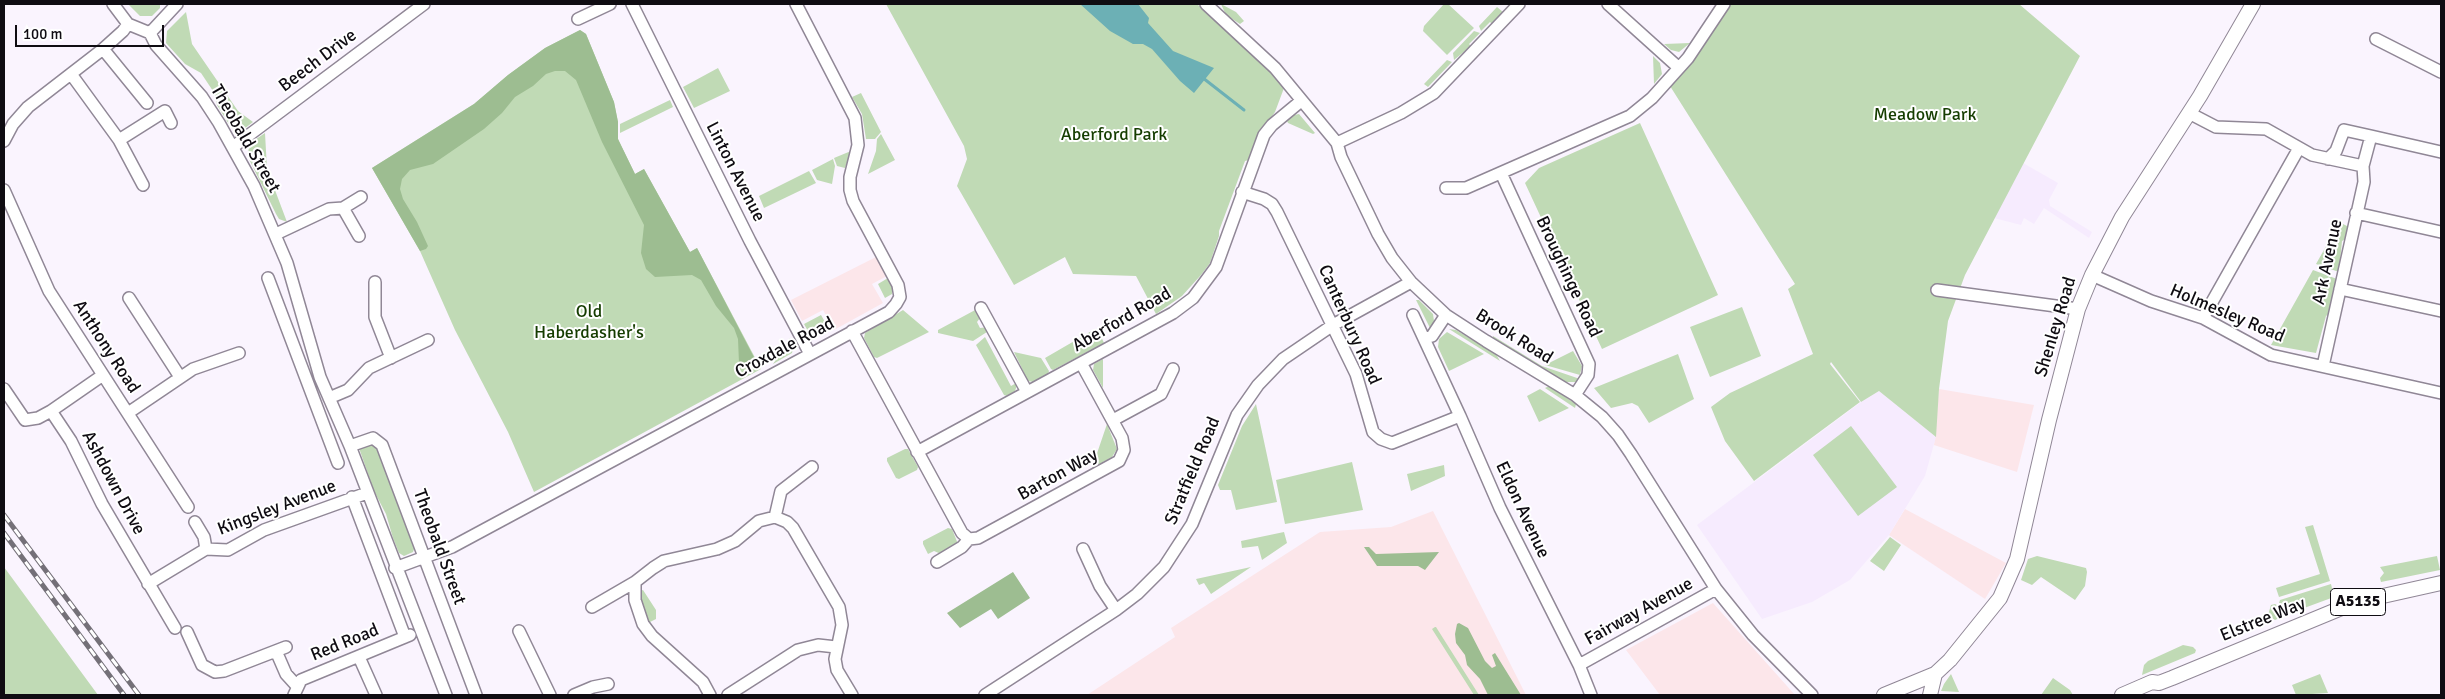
<!DOCTYPE html>
<html>
<head>
<meta charset="utf-8">
<style>
  body { margin:0 }
  #map { position:relative; width:2445px; height:699px; overflow:hidden; background:#faf4fe; font-family:Signika,sans-serif }
  canvas { display:block }
  .frame { position:absolute; inset:0; border:5px solid #0f0c12; pointer-events:none }
  .scale { position:absolute; left:15px; top:25px; width:149px; height:22px; box-sizing:border-box; border:2px solid #0f0c12; border-top:0; padding-left:6px; font-size:15px; line-height:18px; white-space:nowrap; color:#0f0c12; -webkit-text-stroke:4px #fff; paint-order:stroke }
</style>
</head>
<body>
<div id="map">
<canvas width="2445" height="699"></canvas>
<div class="frame"></div>
<div class="scale">100 m</div>
</div>
<script>
const ctx = document.querySelector('canvas').getContext('2d');
ctx.lineJoin = 'round';
function paint(path, color) { ctx.fillStyle = color; ctx.fill(path, 'evenodd'); }
const poly = rows => new Path2D(rows.map(r => 'M' + r).join(''));
function trace(path, color, width, dash) { ctx.strokeStyle = color; ctx.lineWidth = width; ctx.lineCap = dash ? 'butt' : 'round'; ctx.setLineDash(dash || []); ctx.stroke(path); }
function drawText(font, color, halo, rows, align = 'center') {
  ctx.font = font + ' Signika,sans-serif'; ctx.lineWidth = 4; ctx.setLineDash([]); ctx.textBaseline = 'middle'; ctx.strokeStyle = halo; ctx.fillStyle = color; for (const [text, x, y, turn = 0] of rows) {
    ctx.save(); ctx.translate(x, y); ctx.rotate((+turn || 0) * Math.PI / 180); ctx.textAlign = isNaN(turn) ? turn : align; if (halo) ctx.strokeText(text, 0, 0); ctx.fillText(text, 0, 0); ctx.restore();
  }
}
const commercial = poly([
  [876,257,887,276,872,284,883,303,834,330,823,310,802,321,791,300],
  [1939,389,2034,405,2017,472,1934,445],
  [1905,509,2006,563,1985,599,1889,535],
  [1433,511,1526,695,1087,695,1175,637,1171,628,1320,532,1391,527],
  [1713,603,1795,695,1660,695,1626,650]
]);
const built = poly([
  [2023,163,2058,183,2049,200,2050,206,2092,232,2089,238,2044,208,2034,224,2024,218,2021,225,1994,218],
  [1879,391,1936,437,1925,476,1889,535,1850,580,1812,602,1762,619,1697,525,1861,402]
]);
const green = poly([
  [128,4,160,4,160,8,152,16,140,16],
  [886,4,1196,4,1207,10,1266,67,1284,88,1275,112,1260,133,1249,160,1245,161,1219,231,1219,236,1210,263,1201,275,1182,296,1156,314,1136,276,1073,274,1065,257,1014,285,957,186,967,159,964,146],
  [1221,4,1236,12,1244,21,1240,24,1226,15],
  [1444,4,1448,4,1474,28,1447,55,1423,31,1424,26],
  [1729,4,2019,4,2080,56,1965,275,1948,321,1939,389,1936,437,1879,391,1861,402,1831,362,1830,364,1860,402,1806,442,1754,481,1725,441,1711,407,1730,393,1813,354,1788,289,1795,284,1670,86],
  [1497,7,1503,12,1492,24,1490,22,1481,31,1479,26],
  [186,12,192,44,238,111,253,122,244,129,230,126,217,105,215,94,201,73,185,64,166,43,167,31],
  [580,30,586,34,614,102,618,122,618,139,635,174,644,169,690,252,697,248,761,369,534,492,508,432,455,330,420,251,372,168,474,104,508,75,545,48],
  [1474,31,1480,33,1469,44,1471,46,1454,60,1453,53],
  [1690,43,1679,52,1671,50,1664,44],
  [1653,56,1660,63,1662,74,1654,84],
  [1447,60,1452,62,1428,87,1424,84],
  [718,68,730,91,694,108,683,87],
  [861,93,881,132,875,139,866,139,862,114,852,97],
  [670,100,673,107,620,133,620,124],
  [1299,114,1315,133,1313,134,1288,123,1287,121,1294,115],
  [1640,123,1718,295,1602,349,1525,183,1539,168],
  [265,133,267,169,287,222,279,219,276,214,248,157,249,144],
  [881,134,895,160,868,174,876,151,877,139],
  [851,151,845,168,837,166,834,158],
  [833,159,835,166,832,184,817,180,812,170],
  [809,171,816,183,764,208,759,196],
  [2343,224,2349,227,2346,239,2342,241,2339,272,2316,264,2338,225],
  [2313,270,2337,279,2330,313,2326,316,2316,353,2271,345],
  [888,278,892,286,892,294,885,298,878,284],
  [1416,300,1419,300,1433,314,1434,321,1431,330],
  [1742,307,1761,356,1710,377,1690,327],
  [977,309,980,318,977,322,980,328,988,327,990,330,973,341,938,333,938,330],
  [903,310,929,332,877,358,874,357,864,338,865,333],
  [821,315,829,329,817,335,809,333,804,324],
  [1095,329,1098,330,1104,343,1053,370,1051,369,1045,358],
  [1449,329,1456,330,1496,354,1500,361],
  [1447,332,1484,354,1449,371,1438,347,1439,339],
  [1493,336,1542,366,1580,379,1576,382,1565,382,1493,341],
  [985,337,1011,386,1018,382,1015,391,1007,396,1004,395,976,345],
  [790,338,794,345,792,353,773,364],
  [1573,351,1582,366,1580,375,1545,365],
  [1014,352,1041,358,1049,371,1048,374,1033,382,1028,381],
  [1678,354,1694,399,1649,423,1638,406,1632,403,1611,408,1594,388],
  [1103,359,1103,388,1093,370,1094,364],
  [1549,386,1576,404,1575,408,1545,388],
  [1540,389,1569,408,1539,422,1527,396],
  [1256,404,1277,502,1236,510,1231,490,1220,490,1218,485,1242,426],
  [1107,424,1117,449,1112,457,1092,468],
  [1851,426,1897,487,1858,516,1813,455],
  [377,443,416,544,413,552,404,556,399,553,393,538,386,514,374,491,359,448,363,444],
  [905,449,908,449,918,467,917,470,899,479,896,478,887,461,887,458],
  [1352,462,1363,510,1285,524,1276,480],
  [1444,465,1445,476,1411,491,1407,474],
  [2313,525,2330,581,2279,597,2276,588,2320,574,2305,527],
  [948,528,952,529,958,544,941,554,934,551,928,554,923,544,923,541],
  [1284,532,1287,543,1262,560,1258,546,1242,548,1241,541],
  [1890,537,1901,545,1884,571,1870,561],
  [2037,556,2086,568,2087,572,2085,586,2075,600,2041,577,2032,585,2021,580,2028,559],
  [2437,556,2440,570,2381,582,2380,578,2384,573,2380,567],
  [4,567,98,695,4,695],
  [1251,567,1211,594,1204,583,1199,585,1196,579],
  [2331,584,2334,597,2296,611,2279,603,2280,600],
  [643,590,656,610,656,619,648,623,640,605,640,591],
  [2275,604,2291,613,2275,620,2268,615,2271,605],
  [1435,627,1436,627,1479,695,1474,695,1432,629],
  [2183,645,2193,647,2196,650,2195,653,2142,675,2144,665,2148,661],
  [1951,674,1959,692,1941,691,1944,684],
  [2320,674,2328,693,2296,695,2292,685],
  [2053,678,2070,690,2073,695,2041,695]
]);
const forest = poly([
  [580,30,586,34,614,102,618,122,618,139,635,174,644,169,690,252,697,248,758,365,748,367,742,367,739,363,738,339,734,328,716,306,701,280,692,275,655,277,646,269,641,253,644,225,602,142,576,80,565,71,555,71,546,74,533,86,515,97,502,113,484,129,433,164,410,170,402,179,400,189,403,199,417,222,428,246,426,249,420,251,372,168,474,104,508,75,545,48],
  [1364,547,1369,547,1376,554,1439,552,1425,570,1418,566,1377,566],
  [1013,572,1030,598,998,619,991,609,960,628,947,613],
  [1459,623,1468,628,1485,661,1492,668,1496,666,1492,655,1495,653,1521,695,1488,695,1480,679,1467,665,1465,655,1456,643,1455,634,1457,624]
]);
const water = poly([
  [1080,4,1138,4,1149,18,1148,23,1173,51,1214,68,1194,93,1180,81,1152,49,1143,44,1133,44,1110,31]
]);
const stream = poly([
  [1203,78,1244,110]
]);
const minor = poly([
  [113,4,128,24,150,33,156,45,202,97,219,123,254,186,287,263,320,377,350,446,446,695],
  [632,4,750,241,810,354],
  [1206,4,1275,68,1337,143,1341,157,1378,234,1392,258,1411,282,1446,315,1486,341,1575,395,1602,417,1618,435,1631,454,1716,589,1753,635,1812,695],
  [1608,4,1679,68],
  [578,19,610,4],
  [150,33,177,4],
  [2376,39,2441,72],
  [103,49,147,103],
  [71,74,119,140,143,185],
  [2189,113,2216,127,2266,129,2312,155,2363,166],
  [119,140,165,111,171,123],
  [4,141,13,124,28,107,103,49,123,31,128,24],
  [1337,143,1401,113,1434,93,1519,4],
  [233,147,424,4],
  [2328,159,2336,151,2344,130,2371,136],
  [1501,173,1589,364,1588,375,1575,395],
  [1446,188,1466,188,1630,116,1652,98,1688,58,1724,4],
  [4,190,49,291,188,507],
  [1242,192,1264,199,1272,204,1277,212,1356,374,1373,432,1381,439,1392,443,1460,416],
  [343,208,359,236],
  [2356,213,2441,232],
  [276,234,329,209,343,208,361,197],
  [2092,275,2151,301,2203,318,2271,355,2441,393],
  [268,278,338,463],
  [375,282,375,317,391,358],
  [2340,289,2441,311],
  [1937,290,2078,309],
  [129,298,180,377],
  [981,308,1027,392],
  [1413,315,1460,416,1500,508,1579,665,1591,695],
  [2203,318,2299,148],
  [852,331,962,533,969,539],
  [1425,338,1432,336,1446,315],
  [2323,366,2364,182,2363,166,2371,136,2441,152],
  [103,375,51,411,71,441,102,504,175,628],
  [4,389,25,420,38,418,51,411],
  [329,398,348,390,369,368,428,340],
  [128,413,193,369,239,353],
  [1113,420,1161,394,1173,369],
  [350,446,373,438,382,445,476,695],
  [917,452,1173,313,1193,298,1216,267,1264,135,1272,125,1301,101],
  [352,497,405,637],
  [775,517,781,491,812,467],
  [195,522,204,537,206,549],
  [1083,549,1100,586,1116,610],
  [937,562,962,547,969,539,978,538,1119,461,1124,450,1122,438,1081,363],
  [395,568,452,547,889,312,896,304,900,297,898,285,853,201,850,190,850,177,858,145,855,118,796,4],
  [148,584,206,549,228,550,264,530,367,493],
  [592,607,635,582],
  [519,631,550,695],
  [187,632,202,665,215,672,224,671,286,647],
  [276,651,286,674,296,685],
  [359,657,376,695],
  [1579,665,1716,589],
  [294,695,301,680,410,635],
  [574,695,593,687,608,684],
  [710,695,703,682,652,636,643,624,635,600,635,582,653,568,664,561,717,549,735,541,759,521,775,517,787,522,793,528,839,607,842,625,835,659,837,670,852,695],
  [728,695,798,650,818,645,836,647],
  [985,695,1116,610,1137,594,1164,567,1192,524,1237,415,1258,385,1283,359,1333,325,1411,282]
]);
const major = poly([
  [1884,695,1935,674,1950,660,2000,598,2017,559,2049,420,2078,309,2092,275,2122,217,2200,96,2253,4],
  [1930,695,1935,674],
  [2122,695,2152,682,2159,683,2172,678,2356,602,2441,583]
]);
const rail = poly([
  [4,515,139,695],
  [4,533,124,695]
]);
const shields = [
  [2358,602,55]
];
const shieldNames = [
  ["A5135",2358,602]
];
const streetNames = [
  ["Beech Drive",318,61,-37],
  ["Theobald Street",245,139,60],
  ["Linton Avenue",735,172,63],
  ["Ark Avenue",2328,262,-78],
  ["Broughinge Road",1568,277,65],
  ["Holmesley Road",2227,314,23],
  ["Aberford Road",1122,320,-30],
  ["Canterbury Road",1349,325,66],
  ["Shenley Road",2056,327,-73],
  ["Brook Road",1514,337,32],
  ["Anthony Road",106,347,57],
  ["Croxdale Road",785,348,-28],
  ["Stratfield Road",1193,471,-67],
  ["Barton Way",1058,475,-29],
  ["Ashdown Drive",113,483,62],
  ["Kingsley Avenue",277,508,-21],
  ["Eldon Avenue",1522,510,65],
  ["Theobald Street",439,547,70],
  ["Fairway Avenue",1639,612,-29],
  ["Elstree Way",2263,620,-22],
  ["Red Road",345,643,-22]
];
const parkNames = [
  ["Meadow Park",1925,115],
  ["Aberford Park",1114,135],
  ["Old",589,312],
  ["Haberdasher's",589,333]
];
paint(commercial, '#fce6ea');
paint(built, '#f6ebfe');
paint(green, '#c0dab5');
paint(forest, '#9dbd91');
paint(water, '#6cb0b5');
trace(stream, '#6cb0b5', 3);
trace(minor, '#908796', 14);
trace(major, '#908796', 16);
trace(minor, '#fff', 11);
trace(major, '#fff', 14);
trace(rail, '#747078', 5);
trace(rail, '#fff', 3, [9]);
for (const [x, y, w] of shields) { const box = new Path2D(); box.roundRect(x - w / 2, y - 13.5, w, 27, 4); ctx.fillStyle = '#fff'; ctx.fill(box); trace(box, '#0f0c12', 1); }
drawText('bold 16px', '#0f0c12', null, shieldNames);
drawText('18px', '#0f0c12', '#fff', streetNames);
drawText('18px', '#153d00', '#fff', parkNames);
</script>
</body>
</html>
